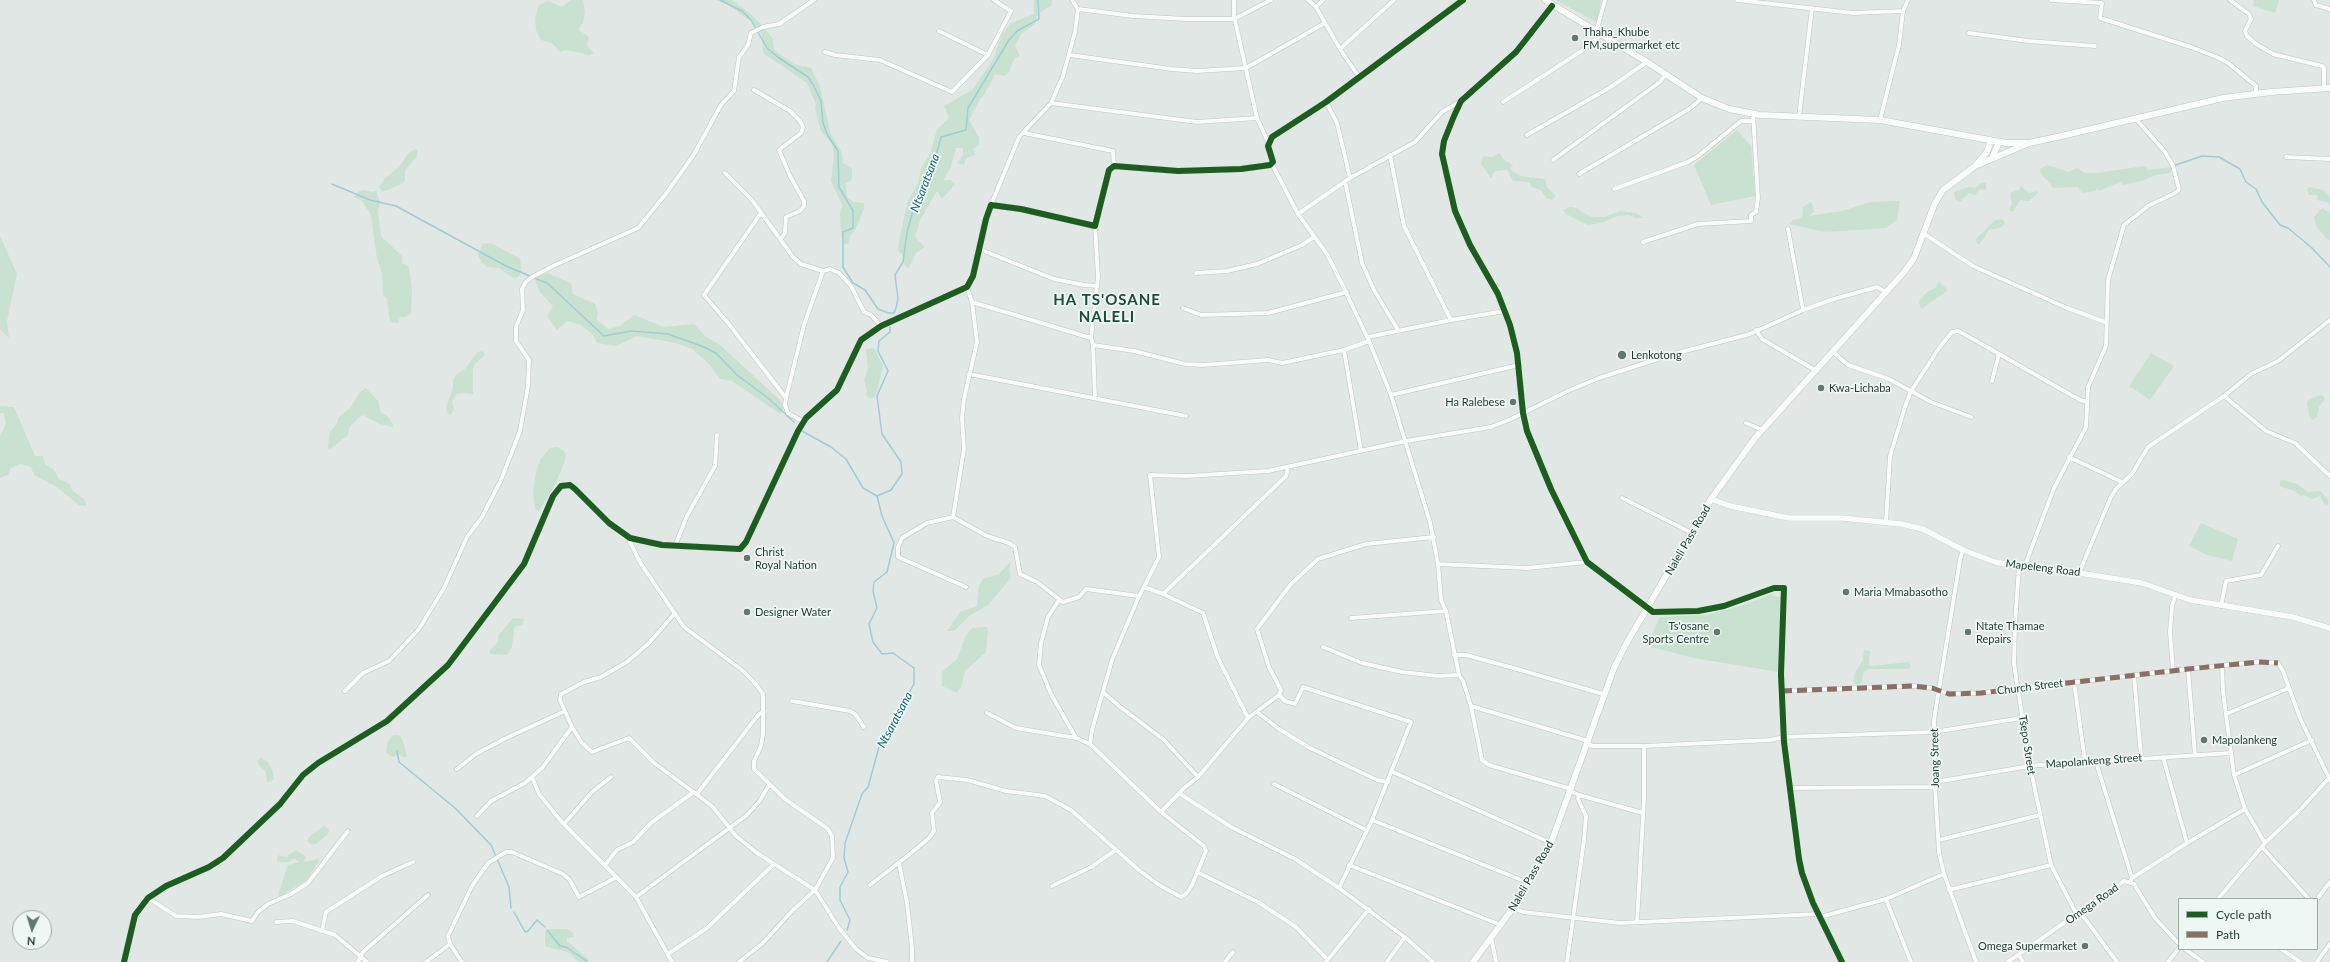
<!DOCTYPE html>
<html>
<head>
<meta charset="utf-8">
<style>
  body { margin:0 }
  #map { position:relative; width:2330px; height:962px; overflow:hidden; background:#e1e7e4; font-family:Lato,sans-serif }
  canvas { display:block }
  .legend { position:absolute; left:2178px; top:898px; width:140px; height:52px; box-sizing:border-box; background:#eef7f3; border:1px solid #9baba6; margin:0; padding:5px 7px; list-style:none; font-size:12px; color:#1f3a33 }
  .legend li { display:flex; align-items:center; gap:8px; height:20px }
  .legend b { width:20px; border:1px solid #9baba6 }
  .north { position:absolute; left:12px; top:910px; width:40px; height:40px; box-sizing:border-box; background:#eef7f3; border:1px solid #9baba6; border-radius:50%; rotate:184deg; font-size:11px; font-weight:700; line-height:16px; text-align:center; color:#1f3a33 }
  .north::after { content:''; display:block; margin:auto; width:14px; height:18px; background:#637771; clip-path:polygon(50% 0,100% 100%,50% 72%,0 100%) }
</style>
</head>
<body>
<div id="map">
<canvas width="2330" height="962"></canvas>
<ul class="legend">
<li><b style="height:5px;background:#1b5e20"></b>Cycle path</li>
<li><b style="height:5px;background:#8d6e63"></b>Path</li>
</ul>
<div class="north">N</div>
</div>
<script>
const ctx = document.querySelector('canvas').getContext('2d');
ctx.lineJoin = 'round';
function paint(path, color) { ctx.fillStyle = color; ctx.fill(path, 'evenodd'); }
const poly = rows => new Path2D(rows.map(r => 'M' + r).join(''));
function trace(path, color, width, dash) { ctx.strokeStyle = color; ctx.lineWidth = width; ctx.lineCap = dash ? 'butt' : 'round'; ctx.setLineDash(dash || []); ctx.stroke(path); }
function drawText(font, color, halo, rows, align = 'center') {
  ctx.font = font + ' Lato,sans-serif'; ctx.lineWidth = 3.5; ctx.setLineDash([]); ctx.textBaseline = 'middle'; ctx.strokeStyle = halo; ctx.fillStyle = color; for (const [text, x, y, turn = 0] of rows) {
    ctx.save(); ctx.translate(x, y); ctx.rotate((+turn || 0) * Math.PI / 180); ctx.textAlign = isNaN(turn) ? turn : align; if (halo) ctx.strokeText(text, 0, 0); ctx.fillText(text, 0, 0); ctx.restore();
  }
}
const green = poly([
  [571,0,583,0,585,11,583,23,578,29,589,37,587,46,594,53,589,56,583,53,565,50,560,52,552,43,541,40,536,30,535,18,539,5,548,1,562,7],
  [716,0,732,0,752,15,766,30,773,39,774,50,794,64,811,68,820,86,830,132,842,153,843,163,852,168,852,180,846,183,847,197,854,202,864,203,864,209,855,230,850,236,849,244,845,244,841,236,840,213,842,205,831,181,834,155,832,144,821,131,815,109,816,104,807,83,763,53,762,34,752,22,728,5],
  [1034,0,1052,0,1052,5,1039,13,1034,25,1021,34,1015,46,1020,56,1014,59,1009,72,1005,76,995,74,984,95,980,99,969,120,979,138,979,145,973,149,975,155,966,158,964,165,957,163,963,155,963,148,956,148,950,169,943,180,951,180,955,184,942,199,937,191,920,220,915,237,925,247,916,253,909,268,905,266,902,254,898,251,900,235,908,201,919,181,921,168,930,154,937,129,949,118,944,106,972,90,993,60,1001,37,1011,23,1034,14],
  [1557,0,1601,0,1597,22,1557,1],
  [2254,0,2279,0,2275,13,2253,6],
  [1737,130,1751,146,1755,196,1711,205,1694,165],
  [414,149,418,150,417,156,405,170,405,180,400,185,382,192,379,187,385,178,399,167,408,154],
  [1500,153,1504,160,1513,165,1510,169,1520,176,1545,179,1547,187,1556,196,1552,200,1546,198,1541,190,1532,187,1529,182,1513,181,1508,171,1505,170,1495,171,1491,178,1481,164,1483,156,1492,157],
  [2047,165,2069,172,2077,168,2085,173,2098,173,2144,166,2148,168,2147,170,2171,167,2171,169,2170,173,2156,175,2142,181,2122,185,2122,181,2099,191,2097,188,2095,191,2082,193,2078,187,2054,188,2051,186,2051,183,2044,178,2041,173,2040,169],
  [1986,182,1986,190,1980,189,1975,195,1969,193,1960,202,1956,200,1954,193,1956,191,1969,187,1975,188,1981,183],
  [2021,186,2029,193,2037,191,2038,193,2029,201,2020,200,2013,212,2009,210,2012,204,2010,193,2019,190],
  [2310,187,2323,190,2330,198,2330,204,2327,202,2317,200,2318,195,2309,195,2307,189],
  [364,190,372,192,376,191,380,202,378,211,381,236,402,256,402,263,409,267,412,289,411,313,406,317,400,317,398,323,390,322,387,299,383,295,382,273,377,259,371,215,362,201,354,197,359,191],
  [1900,201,1897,220,1886,228,1825,232,1789,224,1793,220,1802,218,1803,207,1811,202,1814,211,1809,216,1842,211,1871,202],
  [1570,207,1576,208,1591,217,1604,217,1621,211,1636,213,1644,218,1636,218,1628,215,1617,216,1604,222,1588,225,1566,214,1563,210],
  [2322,208,2330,213,2330,240,2327,239,2316,226,2314,217],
  [2002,219,2005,223,2002,227,1989,230,1980,244,1977,244,1976,239,1995,220],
  [0,236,17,274,7,321,9,338,0,329],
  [488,243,493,244,520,259,522,272,518,277,513,278,499,268,487,267,482,263,478,255,483,244],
  [547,273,571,283,573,294,595,304,598,312,597,320,608,329,620,326,634,315,664,327,694,324,705,336,720,345,780,400,784,408,780,414,732,381,720,379,710,365,692,349,676,343,637,336,616,346,597,343,593,335,581,325,567,321,557,330,547,316,553,306,540,292,535,281,538,277],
  [1939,282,1947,289,1947,291,1921,309,1919,301,1927,292,1935,288],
  [874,348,883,366,875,397,870,398,866,396,867,390,864,380,868,368,866,349],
  [481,351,484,352,484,356,475,364,473,368,473,394,462,393,456,394,452,402,454,410,450,415,447,412,446,407,453,388,453,381,457,374,466,368,476,353],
  [2151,353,2174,366,2150,400,2129,386],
  [366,388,378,401,381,412,389,418,394,427,380,424,363,415,359,417,349,428,348,435,329,450,328,446,330,432,337,423,338,418,351,407,360,392],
  [2320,395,2322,395,2325,399,2319,407,2317,417,2312,420,2309,416,2307,403,2308,400],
  [0,406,14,407,35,456,43,456,45,464,54,470,59,479,70,484,72,490,84,499,87,506,79,505,55,486,34,475,31,467,21,464,11,468,8,475,0,478,0,437,6,424,4,413,0,413],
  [557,447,563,450,566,454,565,460,556,483,539,511,535,509,533,491,536,472,540,460,550,448],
  [2283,480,2297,484,2308,492,2321,491,2328,500,2329,505,2324,504,2320,496,2312,499,2304,495,2301,496,2294,491,2280,486,2280,481],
  [2201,523,2238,539,2232,561,2207,555,2189,546],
  [1011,561,1009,570,1011,578,988,605,969,616,954,631,947,631,960,612,977,606,979,586,983,579,999,574],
  [1769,595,1781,597,1779,672,1694,658,1647,646,1660,617,1707,615,1744,605],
  [513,618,524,619,523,624,515,627,514,630,512,647,507,655,491,654,489,651,498,642,498,636],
  [987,627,988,631,986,652,965,671,961,687,957,693,942,686,942,672,957,659,966,635,972,628],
  [1864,650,1870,651,1869,665,1871,666,1908,662,1911,667,1909,669,1868,669,1863,673,1862,683,1856,685,1854,683,1854,674,1863,660],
  [393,735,399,735,402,738,407,757,403,757,399,754,393,757,386,753,387,743],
  [261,757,268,762,273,772,274,779,271,782,267,782,266,772,259,765,257,761],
  [324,826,329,830,328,834,317,843,312,845,309,843,307,841,309,837],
  [296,850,306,857,304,862,319,859,318,863,306,881,280,896,278,895,288,865,299,862,294,858,289,862,280,862,277,861,277,858,279,855,286,857],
  [549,929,567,929,572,932,574,937,567,938,567,941,588,959,588,962,578,962,570,953,545,946,545,932]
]);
const stream = poly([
  [720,0,742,11,751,20,767,48,779,58,808,77,814,86,821,101,823,123,827,134,838,151,839,187,853,211,853,228,843,232,843,267,853,283,865,290,878,309,888,313,894,313,896,308,898,298,895,275,903,262,907,232,915,204,932,170,941,137,966,130,968,108,1009,40,1017,31,1039,19,1038,0],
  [2173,166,2202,156,2219,157,2240,169,2246,182,2256,189,2262,202,2280,225,2288,228,2312,248,2330,267],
  [332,184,370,200,396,206,506,266,530,276],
  [534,278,547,283,604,336,631,331,668,334,704,347,716,353,737,375,768,398,794,422],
  [802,431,831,447,846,459,863,488,877,496],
  [397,751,399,762,455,808,491,845,509,887,511,908],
  [514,912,525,932,528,931,537,920,545,927],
  [547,930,560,946,566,947,588,962],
  [847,930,850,920,840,900,840,887,848,872,844,858,845,843,862,794,868,787,879,747,914,684,914,668,893,653,882,654,873,642,869,624,877,608,873,591,874,582,887,572,894,543,882,516,877,496,891,490,902,474,901,462,882,434,877,396,888,371,878,351,879,341,890,332,890,327],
  [827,962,841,941]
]);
const minor = poly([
  [1234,0,1234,16,1257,118,1268,142],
  [1308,0,1316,7,1340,49,1359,77],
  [1737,0,1853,13,1903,11],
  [2051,0,2102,3,2100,18,2191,47,2219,58,2228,63,2256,86,2256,94],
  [2230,0,2249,14,2251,19,2245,31,2247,36,2256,44,2273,54,2322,66,2324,68,2324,88],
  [2314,0,2316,5,2330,9],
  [1552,6,1516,52,1461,101,1454,116,1444,141,1442,154,1455,211,1470,245,1498,294,1510,325,1517,353,1523,413,1527,431,1551,489,1587,562,1653,612,1698,611,1724,606,1774,588,1784,588,1781,674,1784,742,1799,859,1802,873,1813,903,1842,962],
  [1316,7,1323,0],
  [1078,9,1133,16,1186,19,1234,19,1271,0],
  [939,31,988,55],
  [1596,32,1605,0],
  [1969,33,2028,41,2095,46],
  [1340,49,1394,0],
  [825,52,835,55,880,60,952,92,988,55,1011,11,994,0],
  [1070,55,1171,69,1197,71,1246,68,1325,23],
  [754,90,790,111,800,121,803,127,801,133,779,150,790,176,804,201,804,206,800,211,786,217,785,233,781,239],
  [1326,102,1337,123,1350,178],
  [1503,102,1580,52,1601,35],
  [1051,103,1197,122,1257,118],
  [1799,117,1812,8],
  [1880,120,1899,45,1903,11,1908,0],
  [1024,133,1113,151,1114,166],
  [1527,135,1609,88,1647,62],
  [1390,155,1404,226,1451,320],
  [2286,157,2330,159],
  [1553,160,1660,82,1666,74],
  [1272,164,1298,214,1327,254,1342,284,1369,341,1391,395,1430,522,1438,564,1441,600,1446,611,1459,675,1463,681,1471,706,1482,760,1489,765,1571,789],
  [725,173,752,200,793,257,801,264,823,271],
  [1579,174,1689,109,1702,98],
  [1345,181,1362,263,1374,290,1398,330],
  [1614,189,1688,162,1698,156,1741,121,1752,121],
  [991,205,1019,137,1051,103,1063,76,1075,32,1078,9,1072,0],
  [761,213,704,295,728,323,786,398,785,405,788,413,804,422],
  [1298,214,1350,178,1415,142,1442,112,1461,101],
  [1788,229,1803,310],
  [1923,233,1973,266,2067,308,2105,322],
  [1643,242,1698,224,1751,221,1751,215,1756,212,1758,198,1753,114],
  [979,249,1054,279,1084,285,1097,286],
  [1196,273,1227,271,1257,264,1302,245,1314,237],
  [972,302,1091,338],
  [1183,308,1201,315,1268,313,1347,292],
  [1756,330,1762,339,1815,370],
  [1368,337,1451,320,1505,311],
  [1093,345,1091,338,1098,277,1095,226],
  [1344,350,1361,451],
  [1833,352,1848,365,1889,379,1931,402,1971,417],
  [969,374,1186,416],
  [1992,381,1999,354],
  [1391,395,1519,365],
  [2224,396,2266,431,2295,443,2330,476],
  [786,398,804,325,823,271,830,269,839,273,851,286,864,312,871,315,881,326],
  [1095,398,1093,345,1134,351,1185,364,1203,365,1268,360,1282,363,1344,350,1369,341],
  [1746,423,1763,430],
  [2069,457,2122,482],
  [1622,498,1692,533],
  [953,517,964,449,962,418,964,399,977,342,972,302,967,287],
  [1886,522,1890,456,1905,407,1911,391,1939,348,1952,332,1958,331,1964,334,2080,400,2087,402],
  [630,538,630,542,641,564,684,627,742,670,754,682,763,694,763,734,761,746,754,761,754,769,785,799,828,829,832,836,833,858,815,890,792,911,764,942,739,962],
  [675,546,687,516,715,466,717,435],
  [1963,550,1960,560,1934,720,1934,770,1939,853,1944,874,1976,962],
  [1438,564,1527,568,1587,562],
  [2019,567,2015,623,2014,664,2030,766,2051,865,2077,915],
  [2024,568,2054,488,2086,427,2088,387,2106,346,2108,280,2124,225,2148,206,2177,192,2179,189,2173,166,2165,152,2136,119],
  [2079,573,2111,497,2116,489,2132,474,2148,447,2224,396,2251,374,2278,361,2330,320],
  [966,587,898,557,898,547,902,538,927,523,953,517,987,536,1009,543,1015,547,1020,574,1037,582,1063,602,1079,597,1086,589,1139,596,1144,587],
  [1163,594,1286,476,1288,468],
  [1139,596,1112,660,1092,730,1090,744,1161,812,1184,788,1198,777,1248,718,1279,695],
  [1059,600,1048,617,1041,643,1039,665,1051,694,1076,738],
  [2221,606,2226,581,2261,575,2278,546],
  [675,613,649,643,627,662,601,677,584,682,561,694,560,700,572,727,582,743,592,752,629,738,653,762,712,806,736,836,757,853,815,890,839,928,856,949,868,958,887,962],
  [1351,618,1446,611],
  [1323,647,1362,663,1402,672,1438,676,1459,675],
  [1454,655,1466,655,1517,669,1603,694],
  [2222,666,2223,692,2234,775,2245,809,2265,843],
  [2188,669,2195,755],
  [2173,671,2170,632,2172,606,2176,594],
  [2134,675,2141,757],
  [2074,682,2085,761],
  [345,691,363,673,389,661,419,629,444,588,467,537,482,517,501,480,520,431,528,386,529,360,516,341,516,327,523,310,522,289,526,282,532,277,553,266,638,228,665,195,693,156,721,105,734,91,739,57,748,45,751,33,763,27,779,24,814,0],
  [1782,691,1913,686,1932,688,1949,694,1981,693,2188,669,2258,662,2278,663,2283,671,2300,718,2330,780],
  [1104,693,1119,706,1164,740,1198,777],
  [792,701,850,711,855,714,864,727],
  [1471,706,1588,741],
  [1257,712,1279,729,1308,747,1377,780,1388,782],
  [987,713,1016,728,1076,738,1090,744],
  [2226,714,2289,688],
  [1248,718,1218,658,1203,613,1163,594,1144,587,1159,557,1150,475,1187,476,1268,471,1406,441,1491,427,1511,419,1570,390,1599,378,1670,355,1750,334,1803,310,1834,299,1877,287,1886,292],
  [1587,744,1593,746,1644,746,1770,740,1784,737,1933,732,2022,718],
  [2163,757,2187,843],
  [2096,762,2132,878],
  [457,769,476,754,504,739,565,711],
  [1393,772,1551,843],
  [2234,775,2312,740],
  [532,777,539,794,561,821,636,897,672,962],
  [1935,782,2030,766,2085,761,2096,762,2230,753],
  [1274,784,1366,830],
  [1791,788,1935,787],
  [697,794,759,714,763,712],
  [1180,794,1233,828,1295,859,1339,888,1406,938,1433,962],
  [1579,795,1643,813],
  [477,816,491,801,525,783,542,768,572,727],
  [1372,820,1529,883],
  [564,824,592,792,611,777],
  [1939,840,2040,815],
  [2262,847,2309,899],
  [899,863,907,903,912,948,912,962],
  [605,865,617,850,633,842,652,822,694,792],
  [1349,865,1501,925],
  [1197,872,1258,902,1296,927,1327,959],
  [2130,882,2132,878,2187,843,2245,809],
  [870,885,910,854,929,838,934,831,932,813,940,802,936,781,938,777,967,780,1006,791,1045,796,1071,810,1140,871,1159,885,1181,897,1187,893,1192,885,1206,851,1204,846,1161,812],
  [1052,886,1091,867,1116,850],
  [1339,888,1372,820,1411,722,1303,687,1295,704,1285,701,1279,695,1281,690,1269,667,1257,629,1291,584,1318,559,1366,544,1434,537],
  [1949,890,2051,865],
  [636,897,747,815,759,802,769,785],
  [148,898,176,916,198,917,221,914,252,921,258,912,268,904,291,894,308,883,348,831],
  [1886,899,1911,962],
  [2218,899,2265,843,2299,811,2329,778],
  [2317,899,2330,882],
  [1513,908,1523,912,1620,923,1819,914],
  [2080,912,2117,962],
  [1820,917,1886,899,1944,874],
  [276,922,293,921,335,935,367,962],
  [1637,922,1644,799,1644,746],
  [322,931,326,912,382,876,413,862],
  [1491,937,1496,962],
  [450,944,448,936,472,886,488,863,506,852,512,852,563,874,569,879,579,897,617,877],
  [2185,949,2203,962],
  [2281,949,2300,962],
  [668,954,707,928,774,864],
  [2019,955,2023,962],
  [358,962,363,952,428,895],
  [426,962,450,944,462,962],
  [1225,962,1233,952],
  [1326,962,1369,909],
  [1387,962,1405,937],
  [1567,962,1584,840,1586,816,1578,799,1579,795,1570,791],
  [2008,962,2124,881,2134,884,2155,918,2179,944],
  [2168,962,2179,948],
  [2317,962,2330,944]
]);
const tertiary = poly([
  [1711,499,1730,506,1789,518,1842,518,1901,524,1923,529,1963,550,1995,562,2024,568,2079,573,2142,583,2190,600,2293,617,2330,628],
  [124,962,135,915,148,898,166,886,209,867,223,858,280,804,303,775,318,763,387,721,448,665,524,564,553,496,561,486,570,485,575,489,609,523,630,538,662,545,740,549,746,542,798,431,806,418,837,390,861,340,881,326,967,287,973,276,986,219,991,205,1021,209,1095,226,1109,170,1114,166,1178,171,1241,169,1270,165,1273,162,1268,146,1272,137,1326,102,1463,0]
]);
const secondary = poly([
  [1545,0,1647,62,1702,98,1729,109,1760,115,1880,120,2006,143,2029,143,2057,137,2223,98,2271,92,2330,88],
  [1992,158,1999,142],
  [1977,164,1987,152,1991,140],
  [1473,962,1513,908,1551,843,1614,668,1626,644,1711,499,1755,438,1905,271,1914,258,1935,203,1943,190,1975,166,2029,143]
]);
const quiet = poly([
  [1782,691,1913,686,1932,688,1949,694,1981,693,2188,669,2258,662,2278,663]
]);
const cycleway = poly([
  [1552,6,1516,52,1461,101,1454,116,1444,141,1442,154,1455,211,1470,245,1498,294,1510,325,1517,353,1523,413,1527,431,1551,489,1587,562,1653,612,1698,611,1724,606,1774,588,1784,588,1781,674,1784,742,1799,859,1802,873,1813,903,1842,962],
  [124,962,135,915,148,898,166,886,209,867,223,858,280,804,303,775,318,763,387,721,448,665,524,564,553,496,561,486,570,485,575,489,609,523,630,538,662,545,740,549,746,542,798,431,806,418,837,390,861,340,881,326,967,287,973,276,986,219,991,205,1021,209,1095,226,1109,170,1114,166,1178,171,1241,169,1270,165,1273,162,1268,146,1272,137,1326,102,1463,0]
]);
const markers = [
  [1575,38,4,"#637771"],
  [1622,355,5,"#637771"],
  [1821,388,4,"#637771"],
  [1513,402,4,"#637771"],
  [747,558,4,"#637771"],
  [1846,592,4,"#637771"],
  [747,612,4,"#637771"],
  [1717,632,4,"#637771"],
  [1968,632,4,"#637771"],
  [2204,740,4,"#637771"],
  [2085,946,4,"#637771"]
];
const poiNames = [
  ["Thaha_Khube",1583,32],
  ["FM,supermarket etc",1583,45],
  ["Lenkotong",1631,355],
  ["Kwa-Lichaba",1829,388],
  ["Ha Ralebese",1505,402,"right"],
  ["Christ",755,552],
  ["Royal Nation",755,565],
  ["Maria Mmabasotho",1854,592],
  ["Designer Water",755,612],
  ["Ts'osane",1709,626,"right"],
  ["Sports Centre",1709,639,"right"],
  ["Ntate Thamae",1976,626],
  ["Repairs",1976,639],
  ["Mapolankeng",2212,740],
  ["Omega Supermarket",2077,946,"right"]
];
const streetNames = [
  ["Naleli Pass Road",1688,540,-60],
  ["Mapeleng Road",2043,568,7],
  ["Church Street",2030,687,-7],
  ["Tšepo Street",2027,745,81],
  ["Joang Street",1935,758,-91],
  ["Mapolankeng Street",2094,761,-4],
  ["Naleli Pass Road",1531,876,-60],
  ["Omega Road",2092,904,-35]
];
const waterNames = [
  ["Ntsaratsana",925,183,-69],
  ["Ntsaratsana",895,720,-62]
];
const districtNames = [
  ["HA TS'OSANE",1107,300],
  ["NALELI",1107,317]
];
paint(green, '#c9e1d1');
trace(stream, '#9fcdd7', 1.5);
trace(minor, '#bec4c1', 5);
trace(tertiary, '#bec4c1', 6);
trace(secondary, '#bdc5c2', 7);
trace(minor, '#fafbfb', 4);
trace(tertiary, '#fafbfb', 5.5);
trace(secondary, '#fafbfb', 6);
trace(quiet, '#8d6e63', 5, [10, 5]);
trace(cycleway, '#1b5e20', 6);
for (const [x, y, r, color] of markers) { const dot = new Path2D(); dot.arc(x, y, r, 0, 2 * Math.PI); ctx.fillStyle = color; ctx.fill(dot); trace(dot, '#eef7f3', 1.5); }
drawText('11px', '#1f3a33', '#eef7f3', poiNames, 'left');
drawText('11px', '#1f3a33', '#eef7f3', streetNames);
drawText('italic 12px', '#186376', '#eef7f3', waterNames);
ctx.letterSpacing = '1px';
drawText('bold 15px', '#1b4c42', '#eef7f3', districtNames);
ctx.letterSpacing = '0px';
</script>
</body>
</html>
